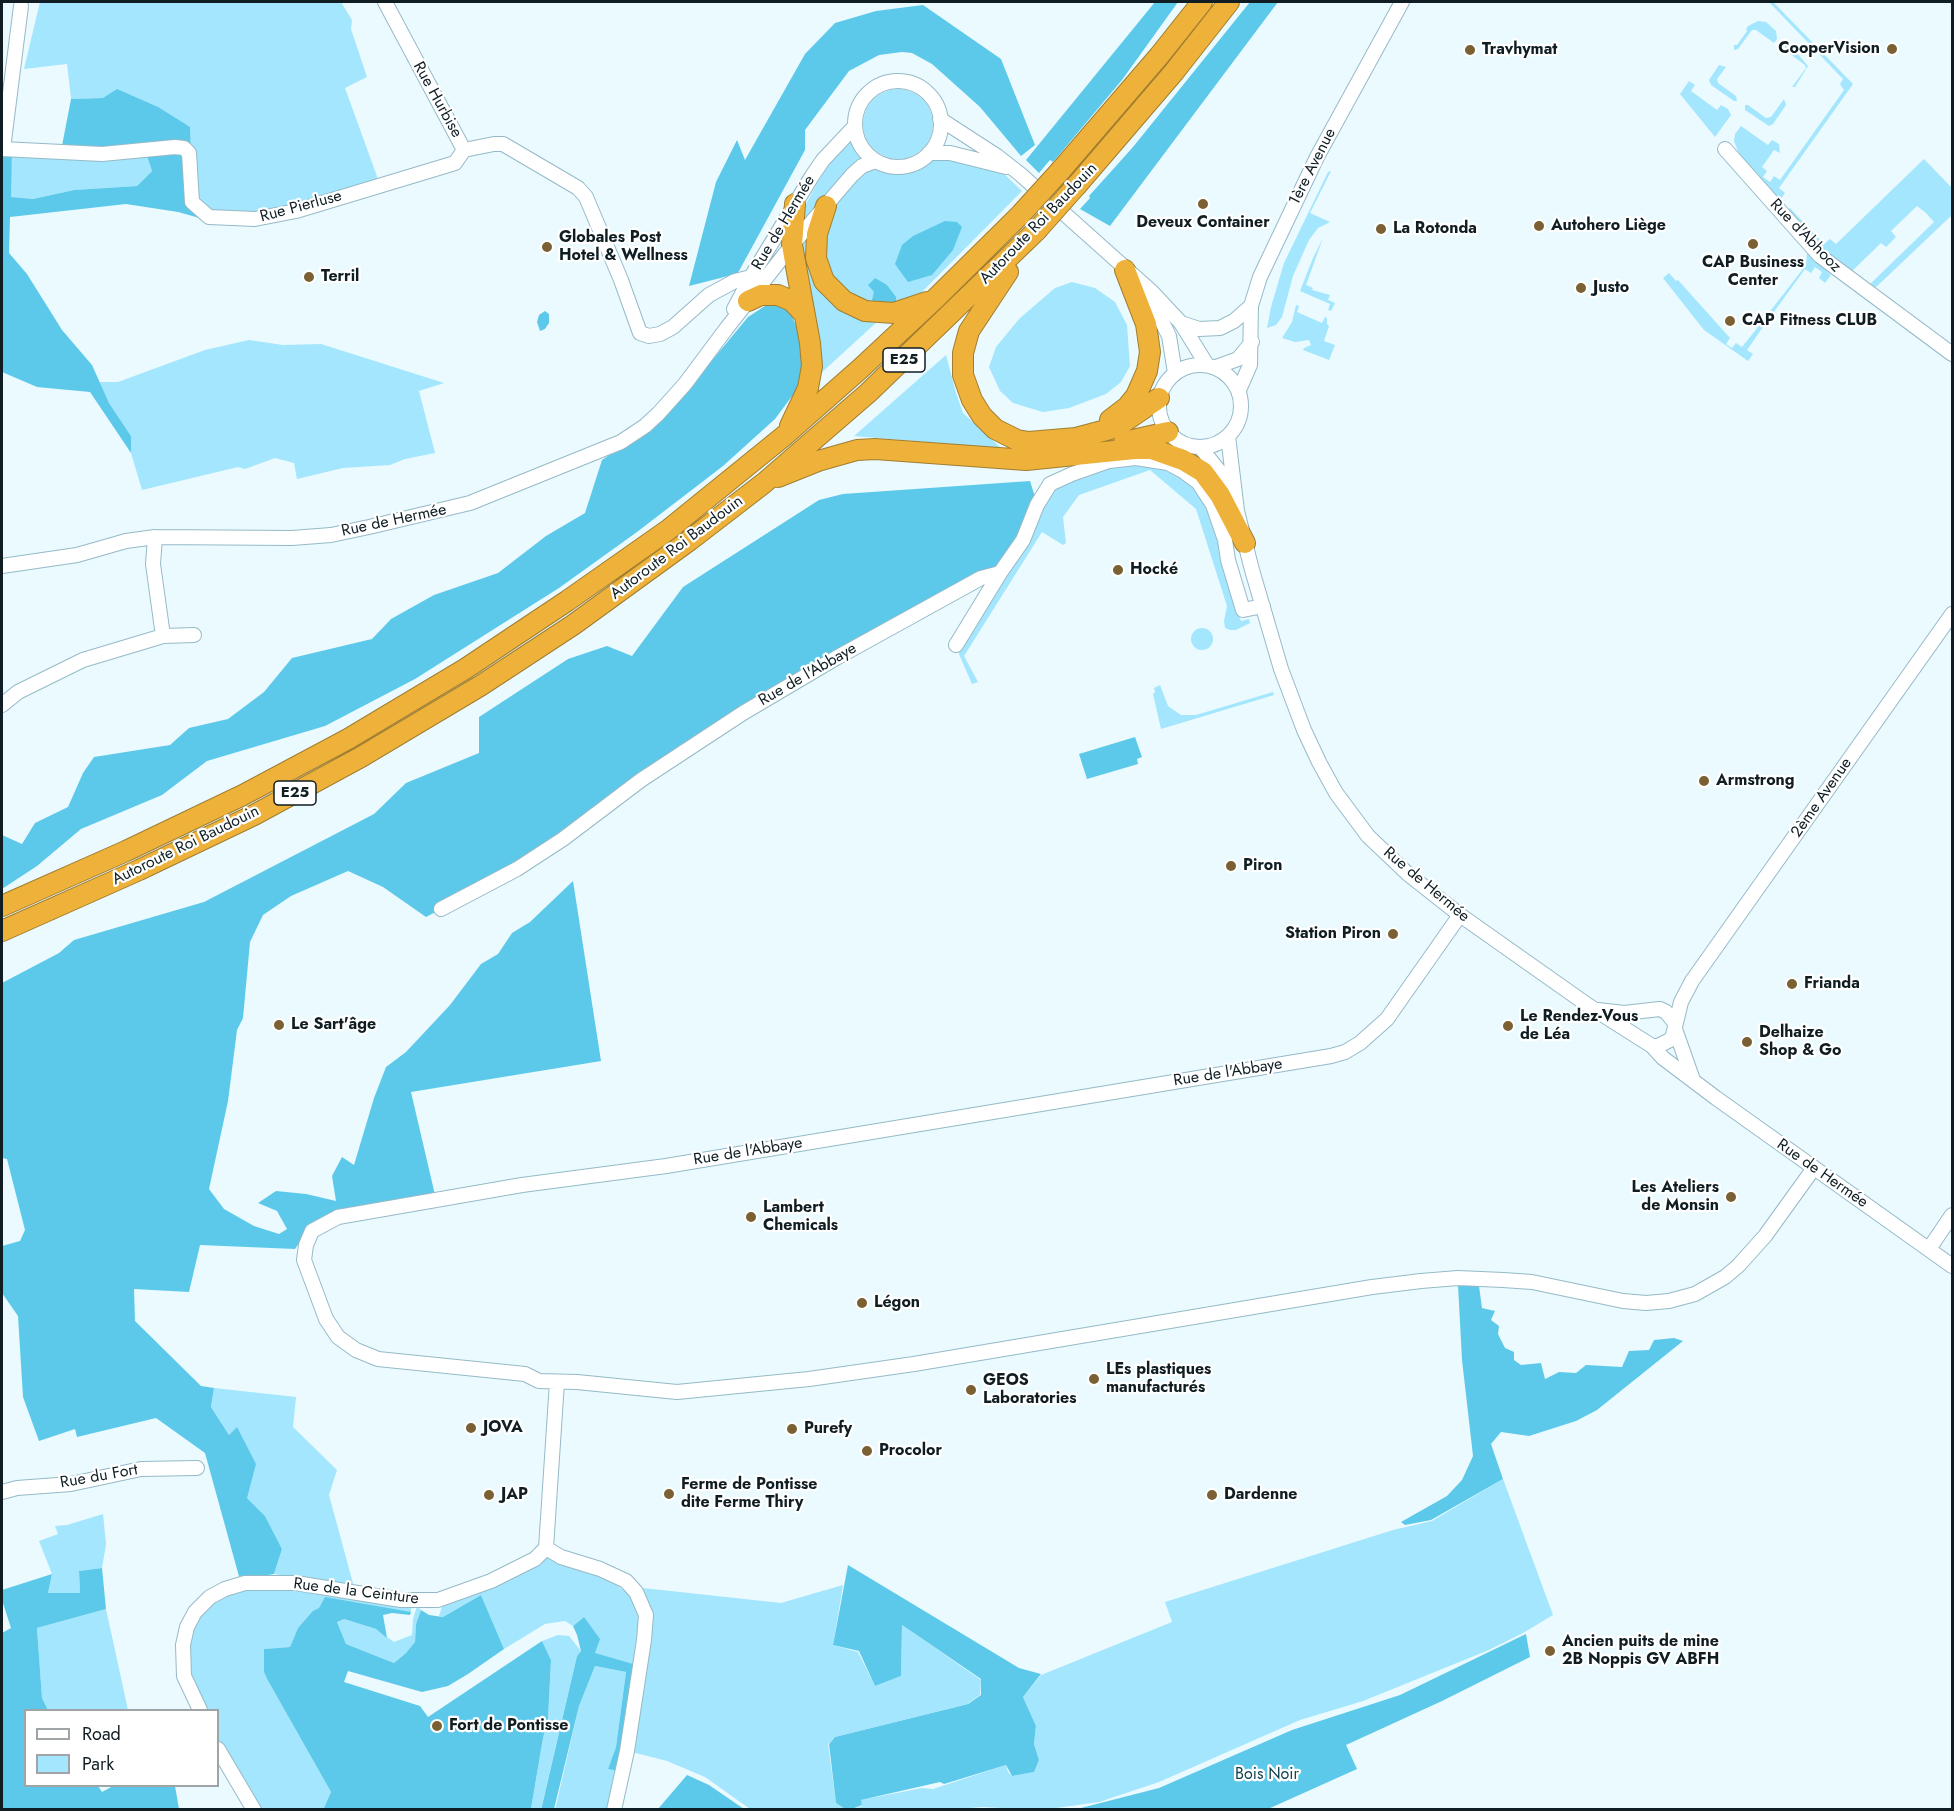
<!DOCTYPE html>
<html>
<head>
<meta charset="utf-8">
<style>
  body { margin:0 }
  #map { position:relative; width:1954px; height:1811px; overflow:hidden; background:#eafaff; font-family:Jost,sans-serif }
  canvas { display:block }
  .frame { position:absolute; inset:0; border:3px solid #101e23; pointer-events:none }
  .legend { position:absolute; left:24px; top:1709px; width:195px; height:78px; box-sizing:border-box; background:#fff; border:2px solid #9fa5a7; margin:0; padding:8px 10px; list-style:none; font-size:18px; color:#101e23 }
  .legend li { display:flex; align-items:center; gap:12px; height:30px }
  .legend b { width:30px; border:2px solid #9fa5a7 }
</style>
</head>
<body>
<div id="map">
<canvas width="1954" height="1811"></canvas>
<div class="frame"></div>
<ul class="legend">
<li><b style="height:8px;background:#fff"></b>Road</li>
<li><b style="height:16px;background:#a4e6fd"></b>Park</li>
</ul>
</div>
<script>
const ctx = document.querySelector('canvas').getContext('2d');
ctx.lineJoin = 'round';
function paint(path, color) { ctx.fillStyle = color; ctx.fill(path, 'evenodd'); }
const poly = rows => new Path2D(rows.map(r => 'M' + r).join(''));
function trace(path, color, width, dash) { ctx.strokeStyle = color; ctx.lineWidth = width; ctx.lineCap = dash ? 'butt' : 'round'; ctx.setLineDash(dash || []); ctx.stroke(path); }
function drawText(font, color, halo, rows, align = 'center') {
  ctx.font = font + ' Jost,sans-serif'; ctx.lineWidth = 4.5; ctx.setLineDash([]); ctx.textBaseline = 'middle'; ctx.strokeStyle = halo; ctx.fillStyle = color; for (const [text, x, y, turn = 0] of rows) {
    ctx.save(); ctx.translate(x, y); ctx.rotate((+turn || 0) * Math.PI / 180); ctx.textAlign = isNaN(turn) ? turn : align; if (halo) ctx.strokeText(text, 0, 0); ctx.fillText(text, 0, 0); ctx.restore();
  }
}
const green = poly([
  [40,2,341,2,352,20,351,29,367,77,345,88,379,182,296,211,209,217,103,98,71,99,67,64,24,69],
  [1769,2,1773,2,1853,84,1779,188,1785,193,1779,202,1740,156,1734,141,1735,134,1741,126,1768,145,1772,140,1779,144,1780,153,1774,150,1762,167,1767,171,1763,177,1770,182,1774,176,1780,180,1844,90,1840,84,1843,79],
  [1758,21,1766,22,1776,31,1777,39,1774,43,1756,30,1752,30,1738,49,1734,50,1734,45,1737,45,1747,31,1746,29,1748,26],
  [1790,45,1808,66,1795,87,1792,87,1806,68,1805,65,1786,51,1785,46],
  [1719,65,1726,67,1717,79,1718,83,1736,96,1737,101,1734,101,1711,85,1709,80],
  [1689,81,1695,85,1691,91,1717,110,1721,105,1728,109,1731,115,1715,137,1680,94],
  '863 124a35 35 0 1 1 70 0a35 35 0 1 1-70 0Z',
  [1784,99,1786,105,1773,124,1769,126,1745,110,1745,105,1748,105,1766,118,1771,117],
  [851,138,857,151,865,159,799,228,802,211,819,180,835,154],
  [12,149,145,150,152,171,137,186,74,190,33,199,10,197],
  [944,156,1001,171,1022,191,915,299,896,308,860,304,824,267,823,230,831,210,852,181,864,172,876,169,904,174,932,159],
  [1924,159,1952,188,1952,215,1873,290,1867,287,1934,222,1926,213,1917,206,1891,231,1896,237,1886,247,1881,243,1849,274,1840,267,1787,213,1790,208,1824,244,1830,239,1836,244],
  [1331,171,1310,213,1330,222,1318,228,1309,240,1293,276,1282,317,1276,325,1267,328,1271,307,1284,263,1328,172],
  [811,229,810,258,879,320,819,375,796,248],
  [1323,238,1306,285,1313,288,1312,290,1330,295,1328,300,1335,303,1331,311,1328,310,1330,304,1300,291,1313,258],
  [1807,253,1831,275,1825,283,1819,278,1822,272,1815,267,1811,273,1805,269,1771,316,1768,314,1806,265],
  [1669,273,1676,281,1678,280,1730,338,1726,344,1732,348,1736,343,1742,347,1762,322,1765,324,1747,350,1753,354,1748,361,1704,330,1663,278],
  [1072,282,1095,288,1115,302,1127,325,1130,366,1121,382,1106,394,1069,408,1043,412,1013,403,1000,391,989,367,996,347,1019,319,1055,288],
  [1296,305,1299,306,1297,312,1322,323,1325,317,1327,318,1327,324,1329,326,1324,341,1335,345,1329,360,1303,350,1304,348,1311,345,1309,340,1295,342,1282,338,1292,322],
  [249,340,283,345,321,344,444,383,419,391,435,453,405,459,390,465,343,468,297,479,294,463,275,458,245,469,238,467,142,490,131,453,131,436,109,403,99,382,118,382,205,350],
  [946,355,956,393,963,413,1001,448,854,436],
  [1148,464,1170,470,1187,480,1200,492,1210,508,1220,540,1220,555,1241,621,1249,619,1250,623,1236,630,1230,630,1225,628,1224,621,1227,606,1196,509,1150,470,1079,495,1063,517,1066,543,1063,545,1042,532,964,656,978,682,972,684,959,654,959,650,1048,496,1058,486,1098,468],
  '1191 639a11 11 0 1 1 22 0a11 11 0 1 1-22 0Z',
  [1160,685,1168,706,1181,715,1196,715,1273,692,1274,695,1161,729,1153,694,1155,692,1154,688],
  [214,1388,296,1397,293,1427,337,1470,329,1495,354,1587,274,1574,282,1549,265,1516,247,1498,237,1428,229,1435,211,1407],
  [1503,1479,1553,1615,1523,1633,1489,1650,1363,1701,1300,1720,1159,1782,1099,1802,1042,1810,982,1807,944,1810,853,1809,862,1806,861,1800,922,1788,933,1789,1006,1765,1008,1772,1012,1776,1034,1772,1039,1760,1034,1744,1036,1726,1023,1697,1041,1675,1172,1622,1165,1602,1393,1530,1432,1521],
  [103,1514,106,1544,102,1568,79,1571,80,1593,48,1593,52,1574,39,1541,58,1534,55,1526,67,1525],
  [543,1558,548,1558,609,1579,631,1596,640,1612,634,1666,594,1653,584,1617,573,1626,565,1621,545,1624,504,1649,481,1595,443,1617,439,1616,442,1607,478,1592],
  [843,1585,833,1645,858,1652,875,1686,901,1676,902,1625,981,1680,980,1695,967,1704,835,1737,828,1744,836,1803,845,1809,750,1809,705,1777,667,1761,632,1752,652,1623,652,1616,643,1588,781,1603],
  [242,1586,290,1586,411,1607,411,1612,380,1608,319,1608,298,1628,290,1647,264,1649,264,1672,267,1679,331,1792,324,1808,326,1809,258,1809,218,1743,218,1710,202,1710,187,1666,192,1625,212,1599],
  [417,1606,421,1610,416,1624,415,1642,406,1653,394,1663,346,1644,337,1622,344,1619,376,1629,394,1642,412,1635,413,1619],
  [106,1609,128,1710,48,1710,42,1698,37,1628],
  [558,1635,569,1636,581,1651,577,1656,541,1809,531,1810,543,1738,548,1719,551,1660,542,1641],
  [595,1666,626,1672,616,1747,608,1769,618,1771,611,1809,555,1810,579,1706]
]);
const forest = poly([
  [1155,2,1178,2,1122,80,1053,162,1050,160,1039,173,1026,160],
  [1250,2,1278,2,1110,226,1080,209,1090,198,1089,196,1133,147],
  [923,5,1001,59,1035,145,1021,156,980,107,932,64,912,53,902,52,879,55,849,71,805,130,805,150,739,271,736,274,689,286,716,182,737,140,745,160,805,54,835,23,876,11],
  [117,89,158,107,190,127,192,202,203,219,178,212,126,204,10,217,9,253,27,274,62,330,92,365,109,403,131,436,131,453,90,392,37,387,2,372,3,149,12,149,11,197,33,199,74,190,137,186,152,171,145,150,61,151,71,99,103,98],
  [945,221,957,222,962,227,953,250,932,275,908,282,895,264,902,245,913,236],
  [875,278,887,285,896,297,896,304,878,309,872,300,874,292,868,285],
  [771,302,789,309,804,344,801,384,775,419,723,466,637,532,559,588,415,679,325,726,207,761,162,795,81,829,37,866,2,889,2,835,22,844,35,823,68,807,83,773,94,757,170,745,189,728,228,719,264,692,292,658,372,639,391,619,434,595,498,573,546,536,585,513,602,460,654,424,705,369,748,317],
  [545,311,549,314,549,323,545,329,540,331,537,322,539,315],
  [1030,481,1036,500,1021,538,993,574,836,658,517,869,426,917,383,887,348,871,291,896,263,915,250,942,243,1018,237,1030,228,1101,209,1189,224,1209,254,1226,279,1234,287,1229,277,1211,258,1203,276,1191,306,1194,336,1201,332,1176,342,1157,354,1165,374,1098,386,1067,406,1052,450,1005,481,964,498,954,512,933,530,922,573,881,601,1061,411,1092,435,1195,334,1212,320,1219,308,1230,295,1249,200,1245,189,1292,134,1289,135,1321,201,1386,214,1388,211,1407,229,1435,237,1427,256,1464,247,1498,265,1516,282,1549,274,1574,240,1580,205,1453,156,1418,77,1437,75,1429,39,1441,23,1397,18,1316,2,1293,2,1246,20,1241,25,1230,7,1159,2,1158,2,983,59,953,74,940,204,902,374,814,406,783,479,753,479,717,568,659,607,646,632,656,683,587,819,500,843,494],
  [1135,737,1142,757,1137,759,1138,764,1087,779,1079,754],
  [1458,1285,1479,1286,1482,1308,1495,1311,1491,1320,1499,1326,1498,1334,1505,1348,1514,1352,1514,1360,1521,1365,1541,1363,1545,1379,1559,1372,1576,1373,1586,1365,1622,1367,1629,1351,1649,1350,1654,1340,1674,1338,1683,1341,1597,1410,1576,1421,1529,1436,1501,1432,1491,1444,1503,1479,1431,1520,1405,1525,1401,1522,1447,1496,1462,1480,1473,1456,1462,1360],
  [848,1565,1019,1668,1041,1674,1023,1697,1036,1726,1034,1744,1039,1760,1034,1772,1012,1776,1006,1765,944,1784,940,1782,861,1800,862,1805,852,1809,845,1809,836,1803,829,1744,835,1737,968,1704,981,1695,981,1679,902,1625,901,1676,875,1686,859,1651,833,1645],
  [102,1568,106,1609,37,1628,42,1698,48,1710,26,1710,26,1786,98,1786,102,1792,113,1786,175,1786,179,1809,2,1809,2,1633,11,1628,2,1600,2,1590,52,1574,48,1593,80,1593,79,1571],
  [481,1595,504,1649,468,1674,448,1686,422,1692,348,1671,344,1682,420,1706,428,1717,542,1641,551,1660,548,1719,543,1738,531,1809,324,1808,331,1792,267,1679,264,1672,264,1649,290,1647,298,1628,313,1611,319,1608,325,1597,411,1612,410,1615,392,1613,383,1615,387,1638,376,1629,344,1619,337,1622,346,1644,394,1663,406,1653,415,1642,416,1624,421,1610,429,1615,443,1617],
  [584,1617,600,1639,595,1653,633,1664,634,1666,618,1771,608,1769,616,1747,626,1672,595,1666,579,1706,554,1809,541,1810,577,1656,581,1651,577,1635,573,1626],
  [1526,1634,1530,1657,1442,1701,1346,1745,1357,1769,1268,1809,1058,1809,1081,1808,1159,1788,1292,1730,1400,1695],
  [687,1775,709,1785,744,1809,658,1809]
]);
const minor = poly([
  [385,2,464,150],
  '855 124a43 43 0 1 1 86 0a43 43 0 1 1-86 0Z',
  [940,119,997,156,1020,174,1152,292,1181,323,1207,365],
  [2,149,102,154,175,147,184,148,189,153,192,202,209,217,255,219,296,211,455,163,464,150],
  [3,149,21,6],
  [1725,149,1820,256,1952,354],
  [464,150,494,144,503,144,578,188,586,197,621,280,640,333,649,336,660,334,673,327,709,295,735,281,751,277],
  [929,153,950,153,1006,167],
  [1141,291,1158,314,1169,336,1175,373],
  [734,309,751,277,812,176,823,160,855,126],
  [1181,323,1199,329,1220,328,1234,321,1251,306],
  '1159 406a41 41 0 1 1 82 0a41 41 0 1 1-82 0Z',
  [1216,367,1238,359,1252,342],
  [1239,390,1250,365,1251,306,1260,277,1317,157,1402,2],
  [1228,436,1237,511,1252,570,1281,669,1304,730,1319,762,1336,793,1368,836,1408,874,1460,915,1589,1006,1652,1046,1663,1058,1716,1098,1952,1266],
  [1200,447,1220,472,1232,501],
  [155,537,153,564,163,636],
  [2,566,77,555,126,541,155,537,292,538,331,535,369,527,470,503,621,442,645,426,658,414,685,384,726,329,792,245,852,175,862,166,876,161],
  [956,645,1000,573],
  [2,705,18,692,83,660,163,636,194,635],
  [441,909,517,869,563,839,641,780,743,713,836,658,981,578,1000,573,1023,540,1037,505,1050,484,1072,474,1109,461,1136,458,1168,463,1183,471,1198,482,1213,505,1225,540,1228,560,1243,610,1263,606],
  [1460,915,1387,1019,1360,1043,1345,1052,1331,1056,666,1166,522,1185,338,1217,312,1231,306,1245,304,1260,326,1319,338,1337,356,1350,378,1359,525,1374,539,1381,577,1382,677,1392,809,1379,914,1364,1372,1287,1421,1281,1458,1278,1503,1280,1532,1282,1623,1301,1646,1303,1669,1301,1695,1294,1725,1277,1738,1266,1765,1236,1814,1168],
  [1598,1010,1624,1013,1660,1009,1666,1012,1675,1023],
  [1675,1029,1693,1080],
  [1652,1046,1658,1046,1670,1040,1673,1035,1681,1002,1692,981,1952,614],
  [1929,1249,1952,1215],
  [2,1492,17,1488,71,1484,141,1469,197,1468],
  [546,1548,561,1557,600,1569,626,1581,636,1592,646,1615,644,1640,627,1751,614,1810],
  [546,1548,557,1382],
  [200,1710,184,1676,183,1645,187,1627,195,1612,210,1597,225,1589,245,1583,296,1583,401,1600,438,1600,491,1581,535,1559,546,1548],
  [218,1749,254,1810]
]);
const highway = poly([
  [1061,170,1159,56,1202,2],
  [1077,185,1174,72,1229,2],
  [826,206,817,234,816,258,824,281,844,301,865,311,894,313,927,302],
  [1008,272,969,331,963,353,963,375,972,400,982,416,995,429,1017,440,1029,442,1076,438,1110,429,1121,424,1159,398],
  [748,301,761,295,778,295,792,301,805,315],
  [1110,420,1127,407,1136,396,1147,371,1150,352,1146,324,1125,270],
  [790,426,808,388,812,366,810,343,792,245,795,204],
  [1124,442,1168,432],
  [778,477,818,461,857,450,875,449,1026,460,1134,449,1152,449,1183,460,1203,472,1220,495,1245,543],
  [2,906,126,851,243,795,348,739,465,669,567,601,668,530,784,436,861,368,935,299,1021,214],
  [2,931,139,870,254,815,361,757,480,686,573,625,690,540,764,483,868,393,1037,230]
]);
const highwayBridge = poly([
  [1021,214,1061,170],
  [1037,230,1077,185]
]);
const markers = [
  [1892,49,6,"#7a6032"],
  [1470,50,6,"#7a6032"],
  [1203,204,6,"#7a6032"],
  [1539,226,6,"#7a6032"],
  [1381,229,6,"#7a6032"],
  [1753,244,6,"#7a6032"],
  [547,247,6,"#7a6032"],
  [309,277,6,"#7a6032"],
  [1581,288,6,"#7a6032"],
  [1730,321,6,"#7a6032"],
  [1118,570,6,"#7a6032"],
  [1704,781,6,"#7a6032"],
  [1231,866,6,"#7a6032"],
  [1393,934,6,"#7a6032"],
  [1792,984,6,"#7a6032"],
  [279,1025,6,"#7a6032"],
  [1508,1026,6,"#7a6032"],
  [1747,1042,6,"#7a6032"],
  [1731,1197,6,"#7a6032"],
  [751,1217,6,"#7a6032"],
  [862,1303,6,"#7a6032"],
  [1094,1379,6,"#7a6032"],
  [971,1390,6,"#7a6032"],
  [471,1428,6,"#7a6032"],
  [792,1429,6,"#7a6032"],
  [867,1451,6,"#7a6032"],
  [669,1494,6,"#7a6032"],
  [489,1495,6,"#7a6032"],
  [1212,1495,6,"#7a6032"],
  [1550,1651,6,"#7a6032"],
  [437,1726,6,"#7a6032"]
];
const shields = [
  [904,360,42],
  [295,793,42]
];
const shieldNames = [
  ["E25",904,360],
  ["E25",295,793]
];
const poiNames = [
  ["CooperVision",1880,49,"right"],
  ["Travhymat",1482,50],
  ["Deveux Container",1203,223,"center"],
  ["Autohero Liège",1551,226],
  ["La Rotonda",1393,229],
  ["Globales Post",559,238],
  ["Hotel & Wellness",559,256],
  ["CAP Business",1753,263,"center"],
  ["Center",1753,281,"center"],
  ["Terril",321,277],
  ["Justo",1593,288],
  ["CAP Fitness CLUB",1742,321],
  ["Hocké",1130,570],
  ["Armstrong",1716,781],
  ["Piron",1243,866],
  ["Station Piron",1381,934,"right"],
  ["Frianda",1804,984],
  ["Le Rendez-Vous",1520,1017],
  ["de Léa",1520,1035],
  ["Le Sart'âge",291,1025],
  ["Delhaize",1759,1033],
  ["Shop & Go",1759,1051],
  ["Les Ateliers",1719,1188,"right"],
  ["de Monsin",1719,1206,"right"],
  ["Lambert",763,1208],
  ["Chemicals",763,1226],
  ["Légon",874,1303],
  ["LEs plastiques",1106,1370],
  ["manufacturés",1106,1388],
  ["GEOS",983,1381],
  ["Laboratories",983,1399],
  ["JOVA",483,1428],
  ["Purefy",804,1429],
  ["Procolor",879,1451],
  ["Ferme de Pontisse",681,1485],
  ["dite Ferme Thiry",681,1503],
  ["JAP",501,1495],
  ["Dardenne",1224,1495],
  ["Ancien puits de mine",1562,1642],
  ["2B Noppis GV ABFH",1562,1660],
  ["Fort de Pontisse",449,1726]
];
const streetNames = [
  ["Rue Hurbise",437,100,61],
  ["1ère Avenue",1313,167,-63],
  ["Rue Pierluse",301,207,-15],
  ["Rue de Hermée",784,223,-59],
  ["Autoroute Roi Baudouin",1039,224,-46],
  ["Rue d'Abhooz",1805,236,46],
  ["Rue de Hermée",394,521,-12],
  ["Autoroute Roi Baudouin",677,548,-37],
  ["Rue de l'Abbaye",808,675,-30],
  ["2ème Avenue",1822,798,-55],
  ["Autoroute Roi Baudouin",186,846,-26],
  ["Rue de Hermée",1426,885,40],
  ["Rue de l'Abbaye",1228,1073,-9],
  ["Rue de l'Abbaye",748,1152,-9],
  ["Rue de Hermée",1822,1174,35],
  ["Rue du Fort",99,1477,-10],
  ["Rue de la Ceinture",356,1592,7]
];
const parkNames = [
  ["Bois Noir",1267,1775]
];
paint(green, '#a4e6fd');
paint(forest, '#5dc9ea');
trace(minor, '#95bac7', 16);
trace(highway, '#a07e31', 22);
trace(minor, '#fff', 14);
trace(highway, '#eeb139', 20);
trace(highwayBridge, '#a07e31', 22, []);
trace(highwayBridge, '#eeb139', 20);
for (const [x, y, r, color] of markers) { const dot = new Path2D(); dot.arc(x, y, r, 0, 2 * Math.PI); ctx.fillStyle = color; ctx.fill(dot); trace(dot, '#fff', 2); }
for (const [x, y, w] of shields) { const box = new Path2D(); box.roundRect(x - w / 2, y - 12, w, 24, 4.5); ctx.fillStyle = '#fff'; ctx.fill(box); trace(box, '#101e23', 1.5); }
drawText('bold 15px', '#101e23', null, shieldNames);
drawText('bold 16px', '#101e23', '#fff', poiNames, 'left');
drawText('16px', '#101e23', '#fff', streetNames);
drawText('16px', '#114250', '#fff', parkNames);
</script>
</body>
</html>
